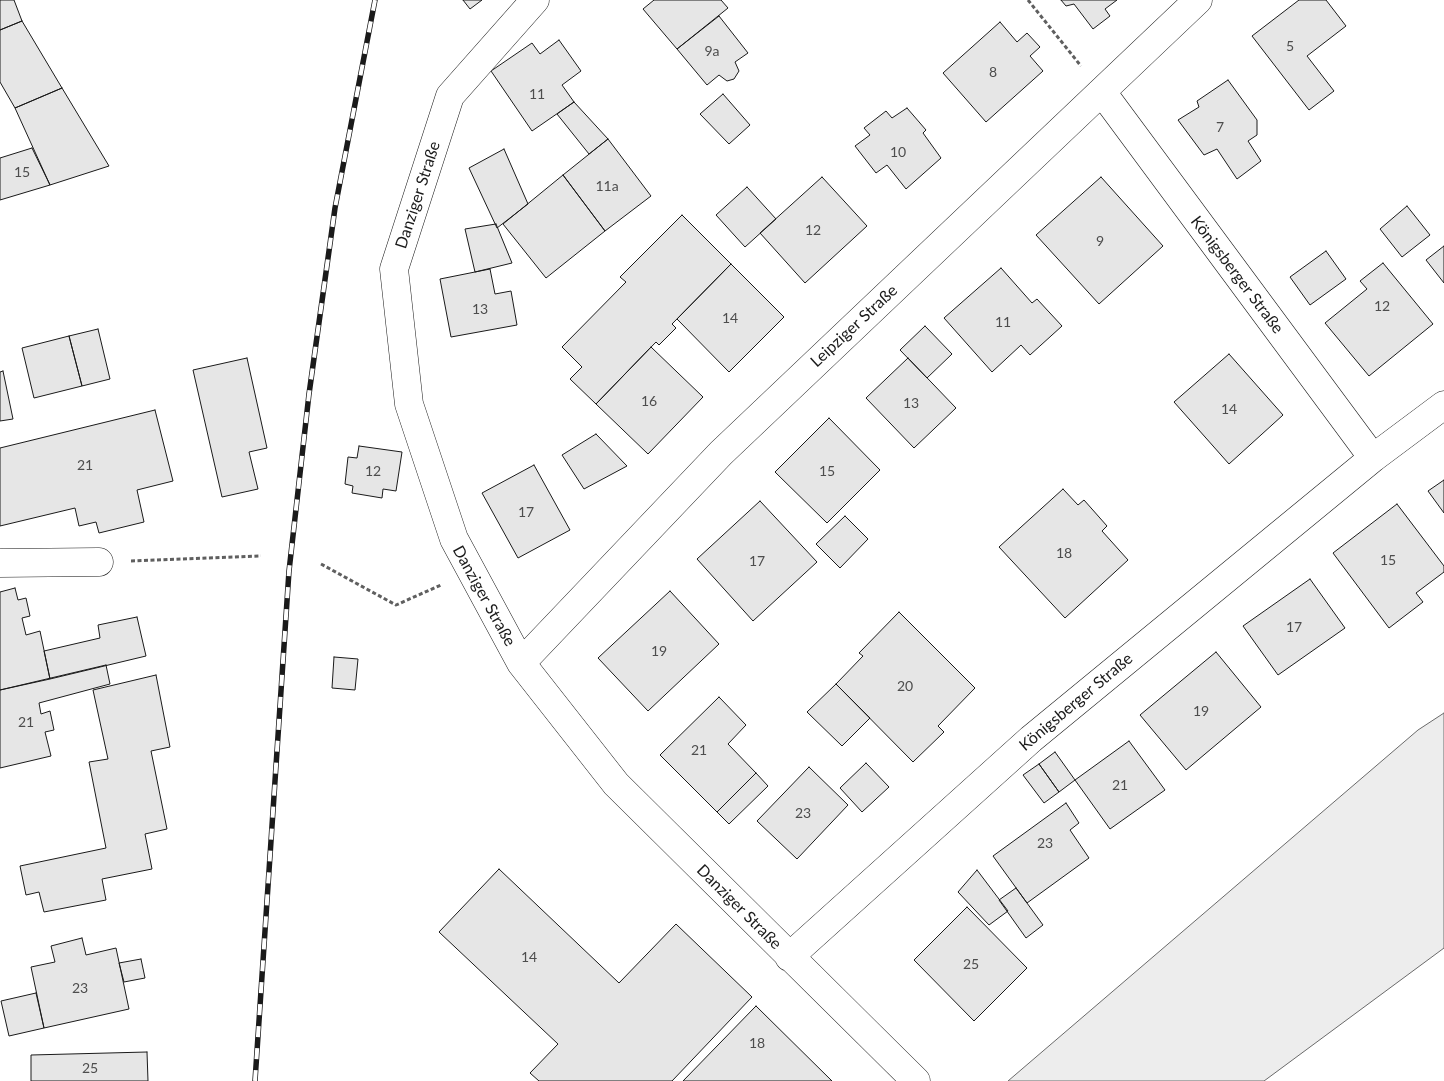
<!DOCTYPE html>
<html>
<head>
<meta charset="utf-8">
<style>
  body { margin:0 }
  canvas { display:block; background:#fff }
</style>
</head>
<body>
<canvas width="1444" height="1081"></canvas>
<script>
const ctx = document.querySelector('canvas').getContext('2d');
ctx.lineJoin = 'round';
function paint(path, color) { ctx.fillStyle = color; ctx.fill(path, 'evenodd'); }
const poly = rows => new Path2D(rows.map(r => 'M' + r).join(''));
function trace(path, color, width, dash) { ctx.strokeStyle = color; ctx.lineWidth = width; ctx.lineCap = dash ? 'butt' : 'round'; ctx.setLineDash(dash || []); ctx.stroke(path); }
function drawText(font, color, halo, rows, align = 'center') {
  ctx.font = font + ' Lato,sans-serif'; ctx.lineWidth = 4; ctx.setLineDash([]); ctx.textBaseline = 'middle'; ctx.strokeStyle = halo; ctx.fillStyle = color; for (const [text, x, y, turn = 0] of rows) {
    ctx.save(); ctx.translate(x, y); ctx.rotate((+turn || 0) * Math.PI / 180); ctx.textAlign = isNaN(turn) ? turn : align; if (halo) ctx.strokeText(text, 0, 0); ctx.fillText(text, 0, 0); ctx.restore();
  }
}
const built = poly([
  [1444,713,1444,948,1264,1081,1008,1081,1418,730,1444,713]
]);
const building = poly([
  [0,0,14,0,22,21,0,30,0,0],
  [463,0,482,0,470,9,463,0],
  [654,0,721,0,728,8,677,49,643,9,654,0],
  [1061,0,1117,0,1105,9,1110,16,1093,29,1074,4,1066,6,1061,0],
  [1299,0,1326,0,1346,26,1307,56,1334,91,1309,110,1252,36,1299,0],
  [719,16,748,53,735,62,739,71,734,79,727,81,719,75,707,85,677,49,719,16],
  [22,21,62,88,15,108,0,82,0,30,22,21],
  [1000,22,1017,42,1027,33,1040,47,1030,56,1043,71,986,122,943,73,1000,22],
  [559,40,581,71,562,85,574,102,532,131,491,71,532,43,540,54,559,40],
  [1228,80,1257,120,1257,135,1248,141,1261,161,1237,179,1217,149,1204,155,1178,120,1199,107,1197,101,1228,80],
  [62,88,109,166,50,185,15,108,62,88],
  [723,94,750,125,729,144,700,114,723,94],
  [574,102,608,139,589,154,557,114,574,102],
  [907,108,926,130,923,133,941,158,906,189,887,165,876,173,855,146,870,135,864,128,886,111,892,118,907,108],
  [608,139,651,196,605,231,563,175,608,139],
  [32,148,50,185,0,200,0,158,32,148],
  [504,149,528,204,497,228,469,168,504,149],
  [563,175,605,231,546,278,503,224,563,175],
  [822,177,867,226,805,283,760,233,822,177],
  [1101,177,1163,246,1099,304,1036,235,1101,177],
  [747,187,776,219,745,247,716,215,747,187],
  [1407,206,1430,235,1402,257,1380,229,1407,206],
  [682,215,731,264,672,324,676,328,659,345,656,342,596,404,570,379,582,367,562,347,626,282,620,277,682,215],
  [496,224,512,263,475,272,465,229,496,224],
  [1444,246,1444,283,1426,260,1444,246],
  [1326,251,1346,279,1310,305,1290,277,1326,251],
  [1383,263,1433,324,1369,376,1325,323,1367,289,1360,281,1383,263],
  [731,264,784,317,729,372,677,319,731,264],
  [1001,268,1032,303,1037,299,1062,326,1030,355,1021,345,992,372,944,318,1001,268],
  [490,269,495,294,511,291,517,325,451,337,440,279,490,269],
  [925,326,952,354,927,378,900,350,925,326],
  [98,329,110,379,82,386,69,336,98,329],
  [69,336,82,386,34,398,22,348,69,336],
  [651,347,703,397,648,454,596,404,651,347],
  [1229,354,1283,415,1229,464,1174,402,1229,354],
  [247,358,267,448,249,452,258,489,222,497,193,370,247,358],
  [908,358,956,408,914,448,866,398,908,358],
  [3,371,13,419,0,421,0,372,3,371],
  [155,410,173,481,137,490,144,522,99,533,96,522,79,526,75,508,0,526,0,448,155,410],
  [829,418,880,470,827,523,775,472,829,418],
  [596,434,627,466,584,489,562,455,596,434],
  [359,446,402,452,396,491,383,489,382,498,352,493,353,486,345,484,348,457,357,458,359,446],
  [534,465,570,530,518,558,482,493,534,465],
  [1444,480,1444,513,1428,491,1444,480],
  [1063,489,1078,505,1084,500,1107,526,1102,531,1128,560,1065,618,999,547,1063,489],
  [760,501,817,562,753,621,697,559,760,501],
  [1397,504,1444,566,1444,572,1416,593,1423,602,1389,628,1333,553,1397,504],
  [845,516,868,539,840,568,816,544,845,516],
  [1310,579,1345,628,1278,675,1243,626,1310,579],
  [15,588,18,600,26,598,30,616,22,618,26,635,40,631,50,679,0,690,0,592,15,588],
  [670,591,719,644,648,711,598,658,670,591],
  [899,612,975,688,938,726,944,732,913,762,836,684,863,656,859,653,899,612],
  [137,617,146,656,50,679,44,651,100,638,98,625,137,617],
  [1216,652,1261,707,1186,770,1140,715,1216,652],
  [334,657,358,659,355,690,332,688,334,657],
  [106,665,110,684,39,703,41,714,50,711,54,730,45,732,51,756,0,768,0,690,106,665],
  [156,675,170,747,151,751,167,829,145,834,152,869,102,879,106,900,44,912,39,892,26,895,20,866,106,848,89,762,108,759,93,690,156,675],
  [836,684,870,718,842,746,807,712,836,684],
  [719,697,746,725,728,744,756,773,717,812,660,755,719,697],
  [1129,741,1165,790,1110,829,1075,780,1129,741],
  [1055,752,1075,780,1059,792,1039,764,1055,752],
  [866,763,889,787,862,812,840,788,866,763],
  [1039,764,1059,792,1044,803,1023,775,1039,764],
  [809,767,848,805,797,859,757,821,809,767],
  [756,773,768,786,729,824,717,812,756,773],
  [1066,803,1079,823,1070,830,1089,858,1027,903,993,856,1066,803],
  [499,869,619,983,676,924,752,997,672,1081,539,1081,530,1073,558,1044,439,932,499,869],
  [977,870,1008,911,989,925,958,892,977,870],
  [1016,888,1043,925,1026,938,999,900,1016,888],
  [967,907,1027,968,974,1021,914,960,967,907],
  [82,938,86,955,116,948,129,1009,44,1028,31,967,55,962,51,946,82,938],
  [141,959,145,978,124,982,119,963,141,959],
  [36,993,44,1028,9,1036,1,1001,36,993],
  [756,1006,832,1081,683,1081,756,1006],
  [147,1052,148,1081,31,1081,31,1055,147,1052]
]);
const path = poly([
  [1028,0,1081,66],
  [131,561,261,556],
  [321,564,396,605,441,585]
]);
const minor = poly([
  [535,0,450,96,394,269,409,404,454,539,521,663,616,784,916,1081],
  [1102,92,1373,458],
  [0,563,99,562],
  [521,663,721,453,1198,0],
  [789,957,1031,739,1373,458,1444,405]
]);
const rail = poly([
  [255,1081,289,571,309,394,335,208,375,0]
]);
const numberNames = [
  ["5",1290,46],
  ["9a",712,51],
  ["8",993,72],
  ["11",537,94],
  ["7",1220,127],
  ["10",898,152],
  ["15",22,172],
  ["11a",607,186],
  ["12",813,230],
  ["9",1100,241],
  ["12",1382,306],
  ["13",480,309],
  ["14",730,318],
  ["11",1003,322],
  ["16",649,401],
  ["13",911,403],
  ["14",1229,409],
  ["21",85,465],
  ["12",373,471],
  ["15",827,471],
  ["17",526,512],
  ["18",1064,553],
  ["15",1388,560],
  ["17",757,561],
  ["17",1294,627],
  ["19",659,651],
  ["20",905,686],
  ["19",1201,711],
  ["21",26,722],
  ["21",699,750],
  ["21",1120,785],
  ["23",803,813],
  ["23",1045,843],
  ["14",529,957],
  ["25",971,964],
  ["23",80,988],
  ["18",757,1043],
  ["25",90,1068]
];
const streetNames = [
  ["Danziger Straße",418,195,-72],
  ["Königsberger Straße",1237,275,53],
  ["Leipziger Straße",854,326,-43],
  ["Danziger Straße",484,596,61],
  ["Königsberger Straße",1076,702,-40],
  ["Danziger Straße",739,907,45]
];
paint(built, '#ededed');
trace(built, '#6a6a6a', 1);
paint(building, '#e6e6e6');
trace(building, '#1a1a1a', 1);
trace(minor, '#1a1a1a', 29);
trace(path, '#5f5f5f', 3, [4, 2.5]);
trace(minor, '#fff', 28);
trace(rail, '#1a1a1a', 5.5);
trace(rail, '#fff', 4, [11]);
drawText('14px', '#4d4d4d', null, numberNames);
drawText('16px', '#1a1a1a', '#fff', streetNames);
</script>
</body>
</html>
